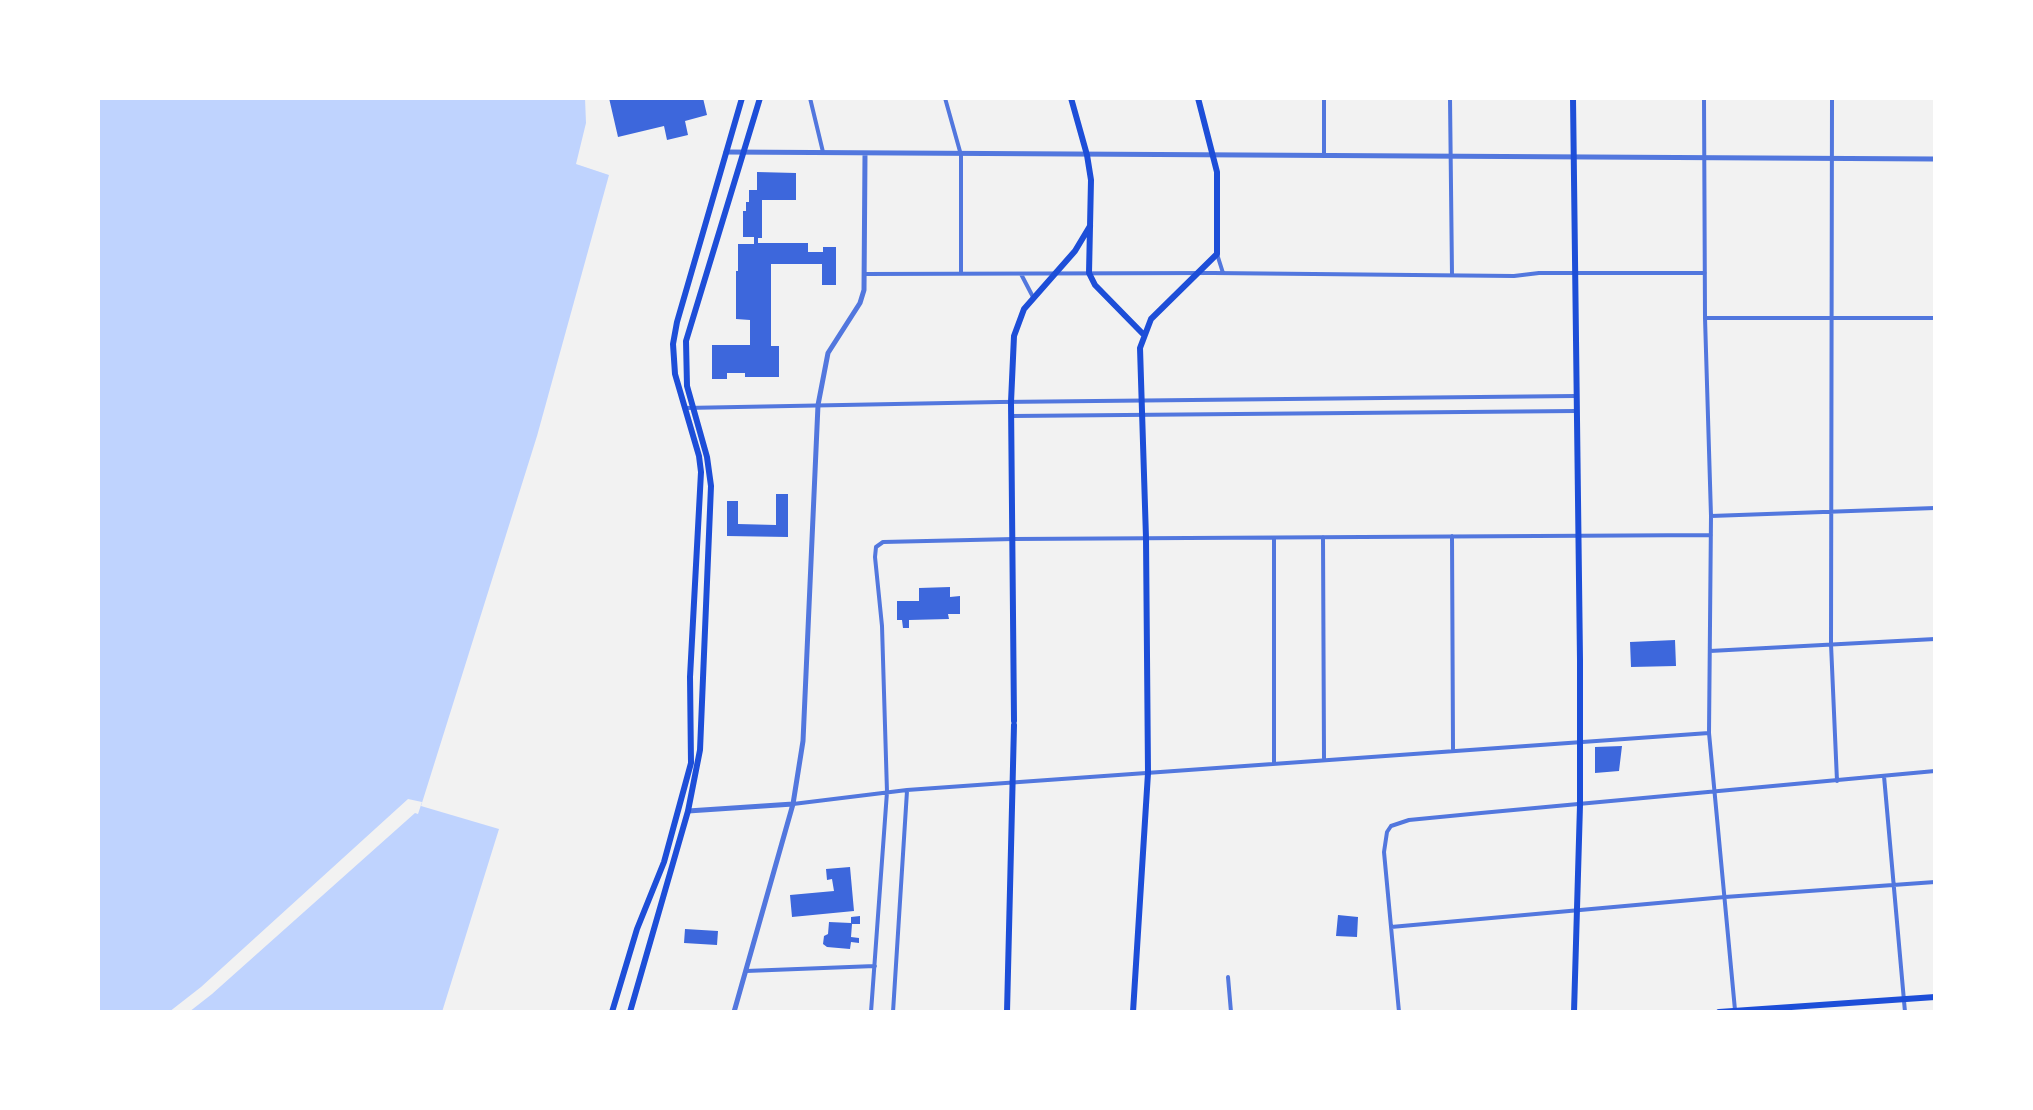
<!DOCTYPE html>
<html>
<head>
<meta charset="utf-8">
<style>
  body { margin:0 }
  #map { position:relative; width:2033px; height:1110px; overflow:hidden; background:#f2f2f2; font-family:"Alegreya Sans",sans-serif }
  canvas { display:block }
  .frame { position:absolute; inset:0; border:100px solid #fff; pointer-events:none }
</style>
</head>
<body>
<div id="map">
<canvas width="2033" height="1110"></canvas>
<div class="frame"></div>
</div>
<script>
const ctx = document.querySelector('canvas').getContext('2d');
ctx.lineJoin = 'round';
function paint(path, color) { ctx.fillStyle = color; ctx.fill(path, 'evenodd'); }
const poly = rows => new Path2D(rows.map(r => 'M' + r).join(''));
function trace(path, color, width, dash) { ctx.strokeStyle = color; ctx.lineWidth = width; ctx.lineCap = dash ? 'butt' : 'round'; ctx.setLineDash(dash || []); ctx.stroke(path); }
const water = poly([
  [98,98,585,98,586,123,576,164,609,175,537,436,421,806,499,829,442,1012,98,1012]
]);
const pier = poly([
  [408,799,422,802,418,814,415,813,212,994,189,1012,169,1012,201,987]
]);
const building = poly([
  [609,98,703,98,707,115,685,121,688,135,667,140,664,126,618,137],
  [757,172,796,173,796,200,762,200,762,238,758,238,758,243,808,243,808,252,823,252,823,247,836,247,836,285,822,285,822,264,771,264,771,346,779,346,779,377,745,377,745,373,727,373,727,379,712,379,712,345,750,345,750,320,736,319,736,271,738,271,738,244,754,244,754,237,743,237,743,211,746,211,746,202,749,202,749,190,757,190],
  [776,494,788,494,788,537,727,536,727,501,738,501,738,524,776,525],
  [950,587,950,597,960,596,960,614,948,614,949,619,909,620,909,628,903,628,902,620,897,620,897,601,919,601,919,588],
  [1675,640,1676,666,1631,667,1630,642],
  [1622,746,1619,771,1595,773,1595,747],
  [850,867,854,911,792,917,790,895,834,891,832,879,827,880,826,869],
  [1338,915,1358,917,1357,937,1336,936],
  [860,916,860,924,852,924,851,937,859,938,859,943,851,942,850,949,827,947,823,944,824,936,828,934,829,922,851,923,851,917],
  [685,929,718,931,717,945,684,943]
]);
const minor = poly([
  [810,98,823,152],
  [945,98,961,155,961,273],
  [1450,98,1452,275],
  [1704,98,1705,318,1711,516,1709,733,1735,1010],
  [1832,98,1831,644,1837,781],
  [1324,156,1324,98],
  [1217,254,1223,273],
  [865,274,1213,273,1514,276,1539,273,1705,273],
  [1021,274,1033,297],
  [1705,318,1935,318],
  [685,408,1000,402,1575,396],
  [1012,416,1576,411],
  [1711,516,1935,508],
  [1452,536,1453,749],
  [1323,537,1324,758],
  [1274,538,1274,762],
  [1710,651,1935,639],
  [1884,776,1905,1012],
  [793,804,907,790,1709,733],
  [1391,927,1725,897,1935,882],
  [746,971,875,966],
  [1228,977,1231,1012],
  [871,1012,887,792,882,626,875,557,876,547,883,542,1014,539,1711,535],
  [893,1012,907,791],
  [1399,1012,1384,852,1387,832,1391,826,1409,820,1481,813,1935,771]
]);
const tertiary = poly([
  [726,152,1935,159],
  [688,811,793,804],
  [734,1012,793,804,803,741,818,405,828,353,860,303,864,290,865,155]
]);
const secondary = poly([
  [1071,98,1087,155,1091,180,1089,273,1095,285,1143,334],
  [1014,721,1011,402,1014,336,1024,309,1075,251,1090,226],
  [1007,1012,1014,725],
  [1133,1012,1148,773,1146,538,1140,348,1151,319,1217,254,1217,172,1198,98]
]);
const primary = poly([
  [1573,98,1580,660,1580,805,1574,1012],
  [612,1012,637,929,664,862,691,763,690,677,701,472,699,456,675,374,673,344,677,322,742,98],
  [630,1012,688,811,700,750,711,486,707,457,687,386,686,341,760,98],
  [1719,1012,1935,997]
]);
paint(water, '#bfd3fe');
paint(pier, '#f2f2f2');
paint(building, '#3d67dc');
trace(minor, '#5277de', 4);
trace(tertiary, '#5277de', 5);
trace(secondary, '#1d4ed8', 6);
trace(primary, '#1d4ed8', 6);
</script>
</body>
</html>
